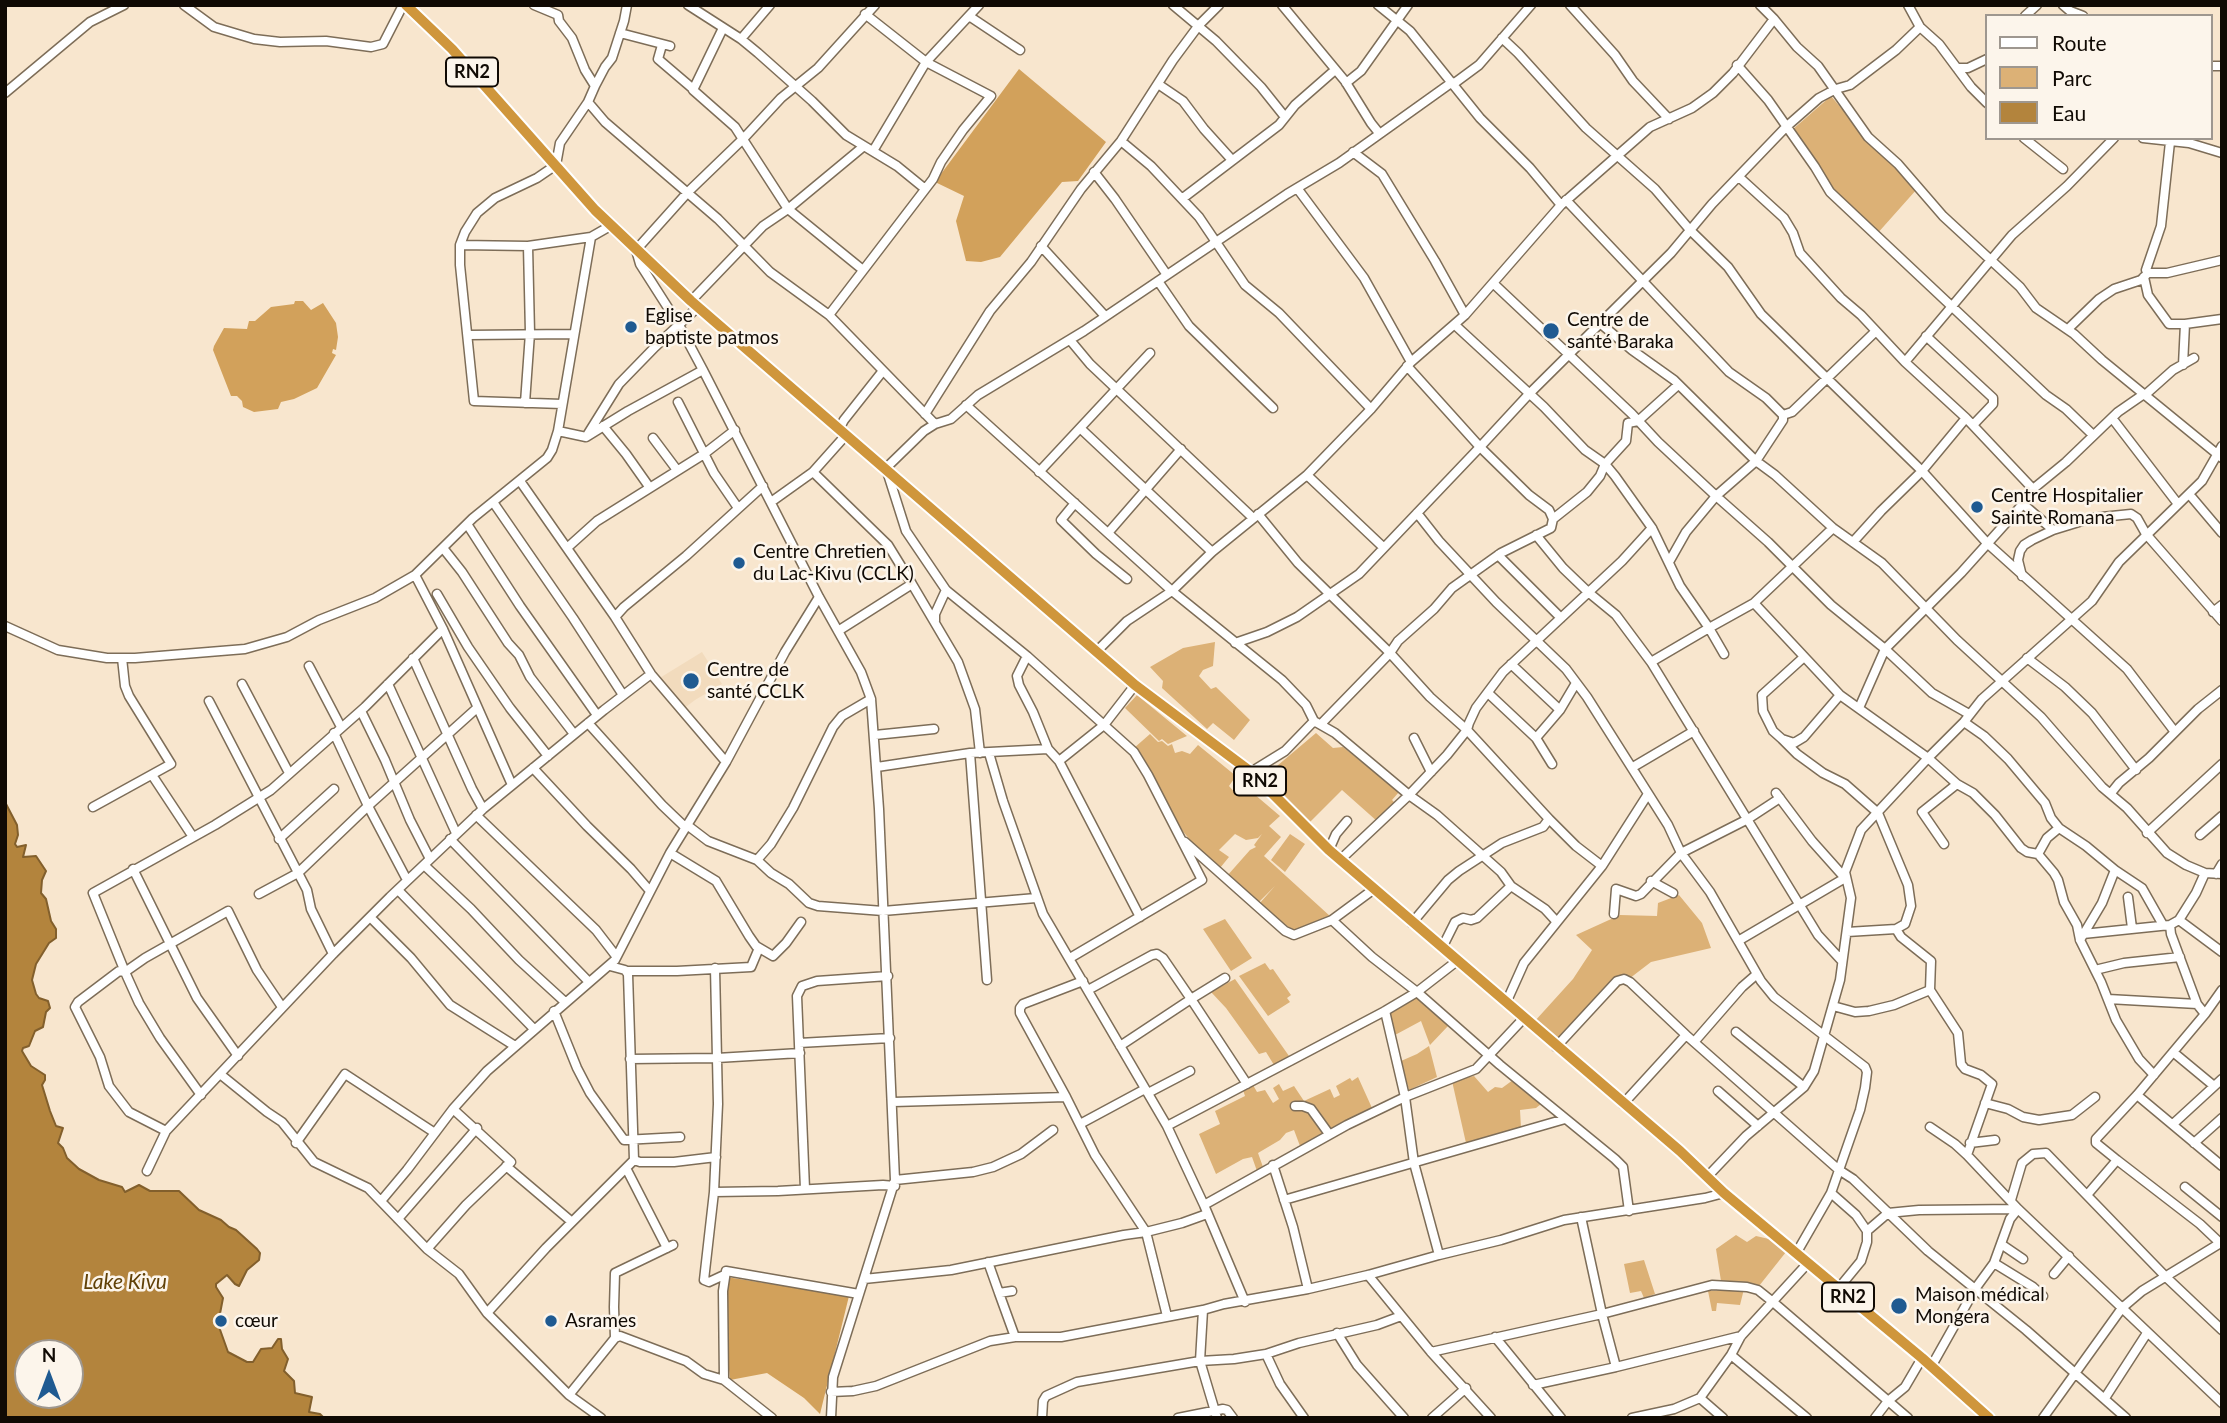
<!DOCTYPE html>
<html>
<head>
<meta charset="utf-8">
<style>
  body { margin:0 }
  #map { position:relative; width:2227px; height:1423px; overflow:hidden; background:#f8e6ce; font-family:Lato,sans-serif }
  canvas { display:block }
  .frame { position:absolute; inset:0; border:7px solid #100a04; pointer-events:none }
  .legend { position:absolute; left:1985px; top:14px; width:228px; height:126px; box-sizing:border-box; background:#fcf5eb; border:2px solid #9e978f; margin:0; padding:9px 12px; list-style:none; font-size:21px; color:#100a04 }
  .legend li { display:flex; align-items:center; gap:14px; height:35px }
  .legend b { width:35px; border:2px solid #9e978f }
  .north { position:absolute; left:14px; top:1339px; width:70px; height:70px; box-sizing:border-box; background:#fcf5eb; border:2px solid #9e978f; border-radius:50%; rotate:0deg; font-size:19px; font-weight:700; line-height:28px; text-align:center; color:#100a04 }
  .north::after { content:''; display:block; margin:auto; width:24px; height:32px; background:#1f5a91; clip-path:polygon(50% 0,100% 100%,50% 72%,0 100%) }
</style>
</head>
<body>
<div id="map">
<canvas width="2227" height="1423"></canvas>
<div class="frame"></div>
<ul class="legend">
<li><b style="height:9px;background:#fff"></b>Route</li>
<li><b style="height:19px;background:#dcb176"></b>Parc</li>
<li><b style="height:19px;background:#b3843d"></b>Eau</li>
</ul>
<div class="north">N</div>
</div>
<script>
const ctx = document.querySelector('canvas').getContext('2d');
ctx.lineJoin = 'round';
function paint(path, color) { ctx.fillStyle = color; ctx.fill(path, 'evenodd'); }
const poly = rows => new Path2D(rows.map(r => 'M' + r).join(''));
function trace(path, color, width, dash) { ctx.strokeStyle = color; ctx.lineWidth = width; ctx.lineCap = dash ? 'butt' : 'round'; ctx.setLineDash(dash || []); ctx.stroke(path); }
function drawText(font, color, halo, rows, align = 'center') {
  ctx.font = font + ' Lato,sans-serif'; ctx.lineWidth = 5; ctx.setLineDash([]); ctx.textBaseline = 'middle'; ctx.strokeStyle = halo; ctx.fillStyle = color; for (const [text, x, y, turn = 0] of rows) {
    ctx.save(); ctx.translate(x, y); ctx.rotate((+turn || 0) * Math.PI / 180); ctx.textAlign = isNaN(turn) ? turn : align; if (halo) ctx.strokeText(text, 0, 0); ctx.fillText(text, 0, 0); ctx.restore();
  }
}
const built = poly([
  [702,652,722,684,695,700,683,709,658,679]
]);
const green = poly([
  [1831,96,1879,153,1894,163,1917,189,1876,235,1827,184,1792,130],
  [1215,642,1213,666,1203,670,1199,676,1211,689,1216,687,1250,720,1234,740,1213,723,1207,729,1162,688,1163,681,1150,667,1183,648],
  [1137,695,1187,736,1168,744,1162,739,1159,741,1125,708],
  [1316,733,1333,748,1343,747,1399,792,1392,800,1395,803,1378,822,1342,790,1308,824,1258,782],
  [1150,734,1158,742,1162,741,1168,746,1172,744,1175,753,1182,751,1190,754,1198,745,1236,776,1229,786,1236,794,1247,788,1280,816,1269,826,1281,837,1264,856,1331,917,1295,932,1259,904,1275,886,1258,903,1227,876,1250,850,1256,847,1254,845,1262,834,1258,838,1246,840,1235,834,1219,850,1229,857,1220,868,1196,847,1175,822,1134,748],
  [1290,834,1305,844,1285,872,1271,860],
  [1679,895,1702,923,1711,948,1651,962,1621,985,1566,1041,1556,1040,1534,1022,1573,979,1592,950,1576,935,1620,915,1657,916,1658,903],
  [1225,919,1252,958,1231,971,1203,929],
  [1265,963,1270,970,1273,969,1291,995,1287,998,1290,1002,1268,1016,1239,976],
  [1235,979,1289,1056,1274,1065,1266,1052,1259,1054,1226,1008,1211,992],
  [1418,995,1448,1026,1430,1045,1421,1021,1395,1035,1390,1012],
  [1429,1046,1437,1077,1409,1090,1401,1061,1417,1054],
  [1474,1076,1488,1092,1495,1087,1502,1088,1513,1080,1541,1104,1536,1108,1520,1110,1521,1128,1466,1143,1452,1081],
  [1358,1077,1372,1108,1300,1146,1294,1130,1286,1133,1280,1140,1258,1153,1263,1167,1257,1171,1252,1157,1243,1159,1216,1174,1199,1134,1220,1124,1215,1111,1245,1096,1243,1090,1253,1085,1257,1092,1265,1090,1273,1103,1279,1099,1273,1088,1279,1084,1283,1091,1294,1086,1304,1101,1330,1089,1334,1098,1340,1095,1336,1086,1350,1078,1352,1081],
  [1736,1235,1747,1242,1756,1236,1769,1239,1786,1252,1759,1286,1721,1281,1716,1249],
  [1644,1260,1655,1294,1644,1298,1641,1291,1630,1293,1624,1264],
  [1744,1289,1740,1305,1717,1303,1716,1311,1712,1311,1708,1291]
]);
const forest = poly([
  [1019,69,1106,142,1078,181,1062,182,1000,257,981,262,966,261,956,221,964,196,935,182],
  [295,301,303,301,311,310,323,303,336,323,338,337,336,350,333,349,332,353,336,355,317,388,294,399,281,402,278,409,254,412,243,407,242,401,237,396,231,396,213,350,214,346,224,328,247,329,249,321,255,321,271,307,294,304],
  [726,1277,849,1296,820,1414,804,1398,767,1373,730,1380,726,1338]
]);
const water = poly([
  [5,802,17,825,18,835,15,844,17,847,26,845,23,857,36,856,46,871,42,880,41,893,46,899,51,921,56,929,56,938,49,943,36,964,32,980,36,994,39,998,48,1001,50,1008,46,1012,43,1027,35,1031,29,1046,23,1048,22,1051,31,1066,45,1075,45,1080,42,1085,50,1111,56,1126,63,1128,58,1143,63,1148,67,1158,79,1169,99,1180,122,1187,125,1192,139,1185,150,1191,179,1191,199,1210,221,1220,229,1227,236,1230,257,1249,260,1253,259,1260,247,1270,239,1286,235,1284,227,1275,216,1284,216,1287,223,1298,218,1324,228,1352,247,1362,253,1362,261,1349,272,1348,278,1339,281,1339,282,1349,288,1359,284,1371,294,1381,295,1393,312,1397,309,1412,320,1414,324,1418,5,1418,5,802],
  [28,1353,70,1353,70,1395,28,1395,28,1353]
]);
const minor = poly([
  [184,5,214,27,254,39,280,42,326,41,371,47,383,44,403,5],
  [534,5,558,15,559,21,572,38,585,70,595,86,588,102,560,143,556,165,537,178,495,198,477,213,465,232,460,245,460,265,474,401,562,404],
  [688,5,741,39,758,53,812,101,846,135,897,166,924,188],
  [1173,5,1216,41,1261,87,1285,117],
  [1282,5,1345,81,1371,123,1379,133],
  [1378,5,1410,31,1480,118,1530,168,1561,205],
  [1570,5,1615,55,1633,81,1669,119],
  [1760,5,1774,19,1797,47,1818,66,1868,137,1898,164,1943,216,2020,287,2036,308,2074,334,2102,360,2222,458],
  [1908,5,1920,27,1939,44,1971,87,1987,103],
  [2063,5,2070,11,2083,16],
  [865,14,926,62,873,151],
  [969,16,1020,50],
  [2025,16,2037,5],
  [723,28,693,90,735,127,788,209,863,270],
  [620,33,670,46],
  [1502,38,1518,53,1586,128,1655,189,1690,230,1728,267,1761,314,1922,471,1987,543,2127,669,2175,732],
  [741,39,770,5],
  [662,45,658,59,692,88],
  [1737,65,1768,100,1815,167,1830,192,2046,395,2066,409,2093,435],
  [2211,66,2222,66],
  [1957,68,1968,68,1987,59],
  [1346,83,1361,71,1408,5],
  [1158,84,1183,101,1204,129,1232,160],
  [595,86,605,67,612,58,624,21,627,5],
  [5,93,90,22,124,5],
  [588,102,605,122,718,219,770,272,829,315],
  [2024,138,2063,169],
  [2143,138,2189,143,2222,153],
  [1121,141,1151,166,1199,217,1245,285,1279,313,1371,409],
  [2170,142,2161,226,2146,270,2148,273,2167,273,2222,260],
  [1353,152,1382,174,1435,261,1465,315],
  [1094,172,1115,199,1167,275],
  [1739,177,1784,218,1793,233,1800,253,1841,298,1861,315,1876,331],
  [1297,188,1364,278,1411,362],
  [1183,198,1279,125,1295,105,1335,70],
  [460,245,528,246,591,237],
  [1041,246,1105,316],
  [2144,277,2148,295,2169,324,2185,324],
  [1158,281,1189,326,1273,408],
  [1494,284,1632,414,1658,442,1716,496,1756,461,1783,420,1783,415,1766,398,1729,372,1566,200],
  [691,301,763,226,788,209,864,146],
  [1601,324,1632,350,1674,380,1756,461,1775,475,1833,528,1882,563,1957,640,2041,717,2102,787,2127,808,2167,853,2186,865,2205,873,2222,874],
  [1455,325,1544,407,1585,450,1605,464,1615,476,1652,528,1680,586,1709,628,1754,603,1833,528],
  [2068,329,2099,299,2114,289,2141,280,2148,273],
  [468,335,573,334],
  [1926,336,1993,398,1993,404,1973,425],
  [1070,340,1090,364,1253,518],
  [1905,362,1966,418,2033,489],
  [2183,365,2185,324,2222,319],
  [1407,366,1480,447,1529,394,1671,253,1712,204,1786,127,1819,98,1836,89,1850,85,1896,50,1920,27],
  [2145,395,2173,370,2194,358],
  [678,402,714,473,738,508],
  [525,403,530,333,528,246],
  [966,405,1172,591,1282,680,1306,705,1314,721,1335,733,1409,795,1437,815,1501,872,1511,886,1545,909,1556,921],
  [925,414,990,311,1031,262,1081,189,1121,141,1173,60,1199,25,1219,5],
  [1783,415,1792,412,1876,331,1905,362,2012,235,2067,186,2114,138],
  [2112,418,2178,504],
  [935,424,829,315,933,179,941,162,963,130,991,96,926,62,979,5],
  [603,426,626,454,650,488],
  [1080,428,1212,552],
  [839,429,844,420,882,372],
  [558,431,586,437,628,411,703,370],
  [586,437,619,384,655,347,698,307],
  [653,438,677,470],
  [813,472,888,545,912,584],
  [1039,472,1150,353],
  [1307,475,1383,547],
  [520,481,615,617,651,674,726,762],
  [2189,494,2222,533],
  [493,502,573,618,623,695],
  [771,502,813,472,846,435],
  [1075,503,1061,520,1096,554,1127,579],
  [2023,504,2053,530],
  [1417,513,1439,541,1496,602,1566,669,1587,697,1668,825,1681,853,1710,892,1761,981,1774,997,1865,1067,1867,1072,1865,1088,1860,1110,1831,1193,1856,1215,1867,1231,1867,1242,1861,1261,1838,1289],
  [1258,514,1298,563,1390,653,1430,697,1467,730,1447,755,1409,795,1340,860],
  [1553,519,1587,492,1600,476,1605,464,1626,441,1628,423,1638,421,1678,385],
  [467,524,520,606,597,715],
  [1108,533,1181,449],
  [1536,535,1563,568,1588,592,1616,615,1651,662,1818,935,1842,961],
  [1853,542,1881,511,1922,471,1966,418],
  [443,548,462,572,508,643,519,655,530,677,574,734],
  [567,548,597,521,704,454,735,430],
  [1498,555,1561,618],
  [1669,562,1686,532,1716,496,1768,542,1831,605,1885,649,1932,693,1969,714],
  [415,575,443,629,512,785],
  [2022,576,2018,560,2020,551,2024,545,2032,540,2053,530,2092,518,2131,514,2137,518,2146,534,2222,621],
  [437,594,468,647,510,708,548,756],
  [1754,603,1840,695,1928,758,1957,784,1973,793,1995,815,2021,848,2027,852,2038,854,2054,873,2058,880,2064,902,2077,925,2080,940,2101,982,2116,1020,2139,1059,2154,1075],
  [2213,612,2222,605],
  [615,617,624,607,686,556,763,486],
  [935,621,935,614,946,590],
  [5,626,58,650,107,658,135,658,245,649,287,637,319,620,375,598,415,575,473,518,547,458,552,450,558,431,591,237,612,225],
  [838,631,912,584,958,662,975,709,980,753],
  [1235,643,1267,632,1297,617,1359,574,1480,447,1529,495,1549,510,1553,519,1551,528,1501,553,1452,588,1434,609,1398,641,1390,653,1321,724],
  [1097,651,1127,621,1172,591,1212,552,1307,475,1371,409,1411,362,1465,315,1561,205,1650,127,1692,108,1713,93,1733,73,1774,19],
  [1027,656,1017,676,1019,685,1033,712,1048,749,1059,761,1140,917],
  [1804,657,1762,695,1763,711,1773,731,1782,739,1794,743,1804,737,1840,695],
  [413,658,472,789,483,809],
  [2027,658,2065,687,2092,713,2136,770],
  [1651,662,1709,628,1724,654],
  [1511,664,1560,710,1576,683],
  [309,666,341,727],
  [242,684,289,773],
  [388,684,456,833],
  [1488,693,1536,738,1552,764],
  [209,701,307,890,311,909,333,954],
  [1859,708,1885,649,1961,573,2023,504,2033,489,2066,462,2118,412,2144,394],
  [361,711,385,760,410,820,430,859],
  [1964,722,1984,736,2008,759,2045,803,2051,818,2059,828,2086,846,2115,870,2102,903,2080,940],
  [588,723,662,805,685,827],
  [334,733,368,806,477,708],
  [875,735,934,729],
  [1414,738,1431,772],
  [1536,738,1560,710],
  [1782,739,1797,754,1823,773,1845,784,1878,813,1908,885,1911,906,1905,924,1896,929,1847,932],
  [970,753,987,980],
  [989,753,1003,801,1043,914,1167,1126,1204,1205,1245,1302],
  [1059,761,1104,725,1135,685],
  [877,767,970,753,1048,749],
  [1633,767,1694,731],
  [533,768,587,826,631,869,650,891],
  [1251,772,1285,751,1314,721],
  [152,775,193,837],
  [2111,793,2119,783,2149,758,2198,709,2222,690],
  [93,807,171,764,129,696,125,686,122,658],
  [476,815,596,930,616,956],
  [1549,819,1576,846,1602,866],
  [687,825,708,841,757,860,771,873,789,884,809,903,818,906,883,911,1036,898],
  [2147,833,2222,764],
  [2200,835,2222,816],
  [279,839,334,789],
  [450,839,589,982],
  [1185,842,1285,931,1294,935,1332,920,1374,889],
  [1944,844,1922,812,1957,784],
  [1329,850,1336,834,1347,821],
  [670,853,716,881,749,936,756,946,773,956,786,943,801,922],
  [2038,854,2047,838,2059,828],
  [757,860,771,844,793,808,833,727,842,716,871,699],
  [424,865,471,909,519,960,565,1002],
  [133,869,197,998,238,1056],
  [2115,870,2142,888,2163,925],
  [2216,874,2222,864],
  [1651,881,1673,893],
  [398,890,534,1029],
  [259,894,298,873,368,806,407,880],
  [2128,897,2132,928],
  [1614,914,1616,889,1636,896,1641,894,1681,853,1748,819,1780,798],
  [370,917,411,958,450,1005,515,1046],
  [1332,920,1372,957,1417,992,1500,1065,1615,1159,1623,1167,1629,1211],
  [2179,920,2222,952],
  [1412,923,1448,880,1459,871,1502,843,1543,827,1549,819,1467,730,1469,723,1476,708,1503,672,1622,561,1652,528],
  [2170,925,2171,934,2197,1004,2205,1014],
  [1896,929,1901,937,1931,961,1930,990,1958,1033,1961,1064,1965,1069,1981,1075,1992,1084,1967,1155,2018,1209,2222,1403],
  [2083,934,2170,925,2179,920,2196,893,2205,873],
  [1738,941,1845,878,1812,841,1776,793],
  [1442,948,1455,922,1463,918,1471,920,1477,918,1511,886],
  [1070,958,1202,880,1148,775,1134,752,1027,656,946,590,906,531,886,468,924,431,935,424,951,419,978,395,1084,331,1287,194,1339,163,1451,83,1456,82,1479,65,1531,5],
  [715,968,718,1104,714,1192,778,1191,883,1185,895,1186],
  [2095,970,2124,963,2180,957],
  [627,971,677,971,751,967,759,948],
  [1083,981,1023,1004,1020,1008,1020,1013,1066,1097,1095,1155,1146,1232,1167,1316],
  [1088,990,1152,955,1157,954,1163,958,1191,999,1225,978],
  [2108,999,2197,1004],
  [1506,1003,1524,963,1602,866,1648,794],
  [1833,1006,1855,1012,1869,1011,1894,1005,1930,990],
  [282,1007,257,970,228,911,145,958,125,972,93,893,215,825,271,790,365,707,443,629],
  [554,1011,577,1068,590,1093,624,1140,680,1137],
  [1385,1011,1405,1097,1414,1163,1439,1255],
  [1736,1032,1804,1087],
  [1686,1035,1839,1170,1853,1179,1928,1251,2026,1330,2126,1418],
  [1695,1041,1742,987,1757,974],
  [799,1043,890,1038],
  [1120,1046,1191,999,1247,1084],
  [1556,1047,1617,981,1624,979,1630,982,1686,1035,1623,1104],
  [2173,1052,2214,1086],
  [630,1059,717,1058,800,1053],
  [220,1074,267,1112,282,1122,314,1162,368,1188,427,1249,459,1274,487,1313,569,1395,601,1418],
  [1718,1091,1758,1126],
  [1148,1093,1190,1071],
  [2137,1095,2222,1166],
  [893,1102,1066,1097],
  [1985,1103,2008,1109,2023,1117,2039,1120,2072,1115,2095,1097],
  [1295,1106,1303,1106,1311,1109,1329,1134],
  [1080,1124,1145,1089],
  [2173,1124,2222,1079],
  [1167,1126,1385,1011,1417,992,1457,961],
  [1930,1127,1955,1144,1967,1155],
  [166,1131,129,1112,109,1086,100,1057,75,1007,78,1002,119,971,125,972,139,1003,160,1038,201,1095],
  [296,1143,345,1074,435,1133],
  [1970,1143,1995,1140],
  [2194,1143,2222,1118],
  [634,1160,640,1162,674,1162,716,1157],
  [2117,1160,2200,1224,2220,1243],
  [1273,1165,1293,1227,1308,1289],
  [506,1166,572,1222],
  [626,1168,667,1248],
  [147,1171,166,1131,333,954,390,897,483,809,604,710,651,674],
  [1708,1176,1746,1136,1804,1087,1814,1071,1840,980,1851,898,1845,872,1861,830,1928,758,1964,722,1982,699,2092,601,2119,562,2202,481,2222,446],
  [895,1180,973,1172,993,1167,1021,1154,1053,1130],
  [2185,1187,2222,1217],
  [805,1189,797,996,802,986,817,981,888,976],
  [714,1192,704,1280,709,1282,724,1275],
  [2087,1195,2117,1160,2096,1143,2096,1139,2137,1095,2205,1014,2222,990],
  [1284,1200,1565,1119],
  [2011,1200,2022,1163,2033,1154,2046,1153,2166,1277,2222,1330],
  [381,1201,407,1170,453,1109,487,1071,615,960,670,853,726,762,785,652,819,597],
  [1204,1205,1347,1125,1405,1097,1476,1069,1523,1019],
  [1581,1217,1602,1314,1616,1367],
  [398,1219,477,1128],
  [1867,1231,1888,1213,1919,1210,2018,1209],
  [2001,1244,2023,1259],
  [427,1249,466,1205,511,1162,453,1109],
  [1797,1252,1831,1193],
  [988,1262,999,1293],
  [1994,1263,2033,1287,2043,1296],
  [2054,1274,2069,1256],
  [1368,1275,1431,1352,1491,1418],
  [864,1279,951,1270,1124,1235,1146,1232,1182,1223,1207,1214],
  [1012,1291,999,1293,1015,1337],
  [1203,1310,1200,1361,1217,1418],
  [487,1313,546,1248,634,1160,628,974,625,970,610,966],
  [1337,1333,1357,1365,1404,1418],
  [1495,1337,1561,1418],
  [615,1338,614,1307,615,1273,673,1245],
  [1431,1352,1602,1314,1712,1285,1747,1287,1758,1290,1773,1302,1908,1418],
  [1266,1354,1280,1384,1304,1418],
  [1731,1355,1807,1418],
  [1931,1367,1975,1289,1994,1263,2010,1219,2018,1209],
  [724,1380,723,1291,726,1271,859,1294],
  [1533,1385,1616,1367,1741,1336],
  [831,1392,853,1391,876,1386,990,1341,1015,1337,1061,1337,1203,1310,1224,1304,1308,1289,1368,1275,1439,1255,1501,1240,1564,1220,1705,1198,1724,1193],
  [569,1395,615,1338,620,1336,686,1361,704,1374,724,1380,772,1418],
  [1700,1398,1723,1418],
  [2105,1398,2147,1333],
  [831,1418,833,1377,895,1180,879,809,871,699,861,672,819,597,703,370,679,325,640,264,636,250,688,192,744,138,781,98,818,68,875,5],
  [1042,1418,1043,1401,1046,1396,1077,1382,1200,1361,1234,1359,1266,1354,1299,1343,1377,1325,1401,1316],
  [1178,1418,1223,1409,1227,1410,1233,1418],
  [1432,1418,1466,1388],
  [1632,1418,1674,1409,1700,1398,1731,1355,1741,1336,1808,1263],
  [1875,1418,1888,1401,1905,1387,1922,1358],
  [2043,1418,2122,1308,2142,1291,2222,1242]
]);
const highway = poly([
  [406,5,452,49,595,210,691,301,1135,685,1251,772,1329,850,1680,1151,1724,1193,1922,1358,1989,1418]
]);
const markers = [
  [631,327,7,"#1f5a91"],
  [1551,331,9,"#1f5a91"],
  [1977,507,7,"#1f5a91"],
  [739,563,7,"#1f5a91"],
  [691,681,9,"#1f5a91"],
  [1899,1306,9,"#1f5a91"],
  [221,1321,7,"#1f5a91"],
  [551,1321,7,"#1f5a91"]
];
const shields = [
  [472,72,52],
  [1260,781,52],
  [1848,1297,52]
];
const shieldNames = [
  ["RN2",472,72],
  ["RN2",1260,781],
  ["RN2",1848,1297]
];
const poiNames = [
  ["Eglise",645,316],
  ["baptiste patmos",645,338],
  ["Centre de",1567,320],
  ["santé Baraka",1567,342],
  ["Centre Hospitalier",1991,496],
  ["Sainte Romana",1991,518],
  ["Centre Chretien",753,552],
  ["du Lac-Kivu (CCLK)",753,574],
  ["Centre de",707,670],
  ["santé CCLK",707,692],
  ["Maison médical",1915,1295],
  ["Mongera",1915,1317],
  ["cœur",235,1321],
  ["Asrames",565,1321]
];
const waterNames = [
  ["Lake Kivu",125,1282]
];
paint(built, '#f2dbbd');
paint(green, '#dcb176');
paint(forest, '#d2a15b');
paint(water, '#b3843d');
trace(water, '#825f2c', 2);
trace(minor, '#7d6d58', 11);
trace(highway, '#fff', 14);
trace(minor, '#fff', 8);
trace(highway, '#cf963c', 10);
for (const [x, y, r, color] of markers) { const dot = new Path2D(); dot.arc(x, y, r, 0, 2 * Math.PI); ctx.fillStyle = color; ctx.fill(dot); trace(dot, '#fcf5eb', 2.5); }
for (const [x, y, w] of shields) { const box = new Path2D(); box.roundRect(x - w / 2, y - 14.5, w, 29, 5); ctx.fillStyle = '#fcf5eb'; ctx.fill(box); trace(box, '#100a04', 2); }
drawText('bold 18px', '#100a04', null, shieldNames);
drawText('19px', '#100a04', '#fcf5eb', poiNames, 'left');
drawText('italic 21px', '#614107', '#fcf5eb', waterNames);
</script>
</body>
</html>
